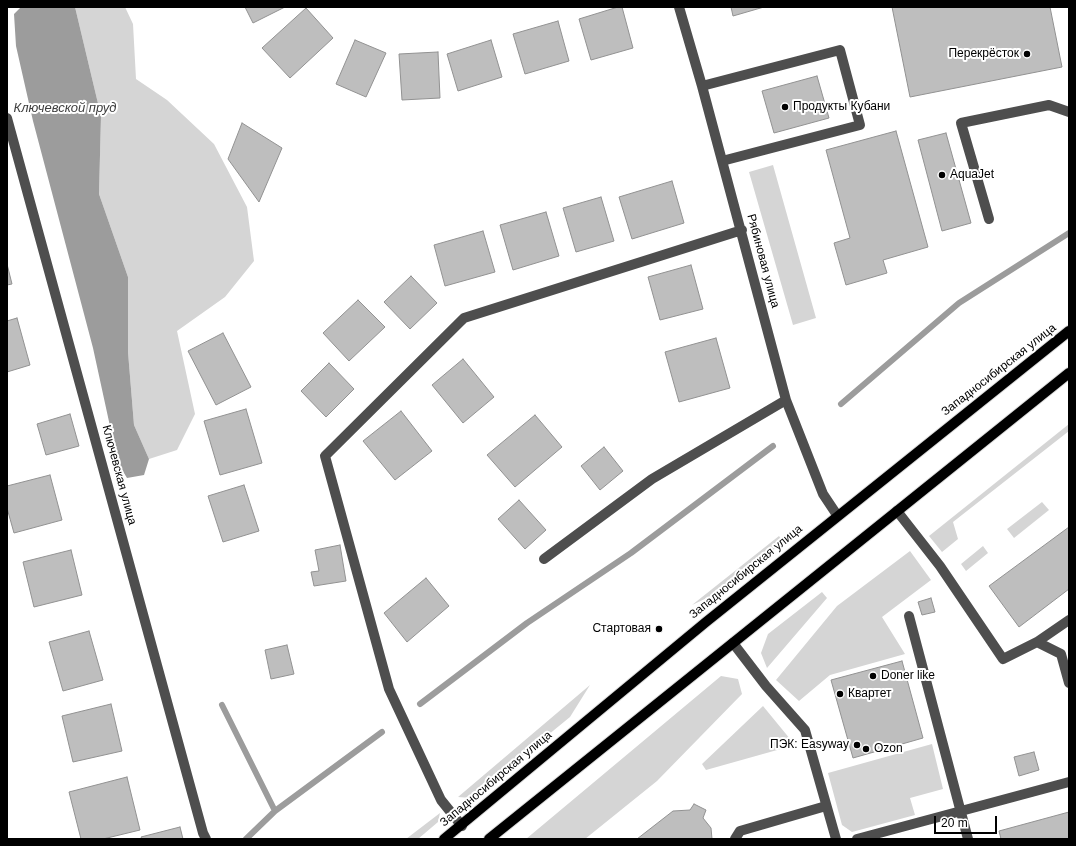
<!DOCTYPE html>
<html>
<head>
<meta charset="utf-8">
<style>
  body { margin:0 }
  #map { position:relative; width:1076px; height:846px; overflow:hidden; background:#fff; font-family:Helvetica,sans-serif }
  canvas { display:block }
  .frame { position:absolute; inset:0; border:8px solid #000; pointer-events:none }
  .scale { position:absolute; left:934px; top:816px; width:63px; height:18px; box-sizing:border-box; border:2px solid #000; border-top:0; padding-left:5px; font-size:12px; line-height:14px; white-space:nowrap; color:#000; -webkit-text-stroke:3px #fff; paint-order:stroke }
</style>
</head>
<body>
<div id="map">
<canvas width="1076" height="846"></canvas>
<div class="frame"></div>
<div class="scale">20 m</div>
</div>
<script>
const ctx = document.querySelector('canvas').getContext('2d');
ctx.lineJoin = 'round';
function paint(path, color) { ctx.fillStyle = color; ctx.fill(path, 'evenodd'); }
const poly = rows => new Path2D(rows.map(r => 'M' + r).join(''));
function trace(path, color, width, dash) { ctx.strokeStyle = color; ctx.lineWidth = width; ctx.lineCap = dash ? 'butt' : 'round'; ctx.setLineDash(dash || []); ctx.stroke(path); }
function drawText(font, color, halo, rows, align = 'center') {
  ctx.font = font + ' Helvetica,sans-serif'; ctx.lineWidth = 4; ctx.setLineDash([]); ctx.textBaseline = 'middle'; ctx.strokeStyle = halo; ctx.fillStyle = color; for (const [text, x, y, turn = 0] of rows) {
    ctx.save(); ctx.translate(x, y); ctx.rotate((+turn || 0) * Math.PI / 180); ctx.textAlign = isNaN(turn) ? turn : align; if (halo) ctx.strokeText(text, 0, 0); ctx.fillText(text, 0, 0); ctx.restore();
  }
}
const green = poly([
  [75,7,125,7,133,24,136,79,167,100,214,144,247,207,254,261,225,297,177,331,195,414,177,450,149,459,134,425,128,352,128,277,99,194,101,116],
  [773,165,816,318,793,325,749,172],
  [1069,424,1069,431,953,522,958,539,942,552,929,536],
  [1042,502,1049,510,1014,538,1007,529],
  [779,536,783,542,726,589,692,605],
  [983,546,988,553,966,571,961,564],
  [910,551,931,580,882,617,905,654,830,675,799,701,776,680,837,606],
  [822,592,827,598,767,668,761,653,768,634],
  [721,676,738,679,742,694,657,781,585,839,526,839],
  [590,685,570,717,471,798,458,797],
  [763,706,795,745,706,770,702,764],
  [932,744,943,789,910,798,915,815,852,832,842,825,828,773],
  [440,813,438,822,418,839,406,839]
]);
const water = poly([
  [21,7,75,7,101,116,99,194,128,277,128,352,134,425,149,459,144,475,127,478,118,463,93,348,33,121,16,46,14,14]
]);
const stream = poly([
  [841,404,959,303,1069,233],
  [420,704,527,623,631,553,773,446],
  [222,705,275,811],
  [246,839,275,811,382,732]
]);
const building = poly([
  [245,7,285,7,253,23,245,7],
  [618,7,622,7,633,48,591,60,579,19,618,7],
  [731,7,764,7,733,16,731,7],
  [892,7,1050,7,1062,67,910,97,892,7],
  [306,8,333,38,290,78,262,48,306,8],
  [558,21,569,61,525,74,513,34,558,21],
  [355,40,386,53,366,97,336,84,355,40],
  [491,40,502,77,458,91,447,54,491,40],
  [438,52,440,98,402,100,399,54,438,52],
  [817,76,829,118,774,133,762,91,817,76],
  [242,123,282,148,259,202,228,159,242,123],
  [896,131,928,247,883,260,887,273,846,285,834,243,850,238,826,150,896,131],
  [946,133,971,223,942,231,918,140,946,133],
  [672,181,684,223,632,239,619,197,672,181],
  [601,197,614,241,576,252,563,208,601,197],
  [546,212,559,256,513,270,500,225,546,212],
  [483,231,495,272,445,286,434,245,483,231],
  [7,264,12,284,7,285,7,264],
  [691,265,703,309,660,320,648,277,691,265],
  [411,276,437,303,410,329,384,302,411,276],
  [358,300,385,327,349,361,323,333,358,300],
  [17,318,30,365,7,372,7,321,17,318],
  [223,333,251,387,216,405,188,351,223,333],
  [716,338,730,388,679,402,665,352,716,338],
  [463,359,494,397,463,423,432,385,463,359],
  [329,363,354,389,326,417,301,391,329,363],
  [246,409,262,463,220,475,204,421,246,409],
  [401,411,432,451,395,480,363,441,401,411],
  [70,414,79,446,46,455,37,424,70,414],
  [535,415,562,447,515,487,487,455,535,415],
  [604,447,623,471,600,490,581,466,604,447],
  [50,475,62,520,14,533,7,508,7,486,50,475],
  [244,485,259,531,223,542,208,496,244,485],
  [519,500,546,530,525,549,498,519,519,500],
  [1069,527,1069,589,1019,627,989,586,1069,527],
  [340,545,346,581,314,586,311,572,319,571,315,550,340,545],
  [71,550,82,595,34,607,23,562,71,550],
  [426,578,449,606,407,642,384,613,426,578],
  [931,598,935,612,922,615,918,602,931,598],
  [89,631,103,680,63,691,49,642,89,631],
  [287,645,294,674,271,679,265,650,287,645],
  [902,661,923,738,853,758,831,680,902,661],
  [111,704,122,751,73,762,62,716,111,704],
  [1034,752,1039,770,1019,776,1014,757,1034,752],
  [127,777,140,830,103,839,81,839,69,792,127,777],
  [694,804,706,810,703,818,711,828,712,839,637,839,673,811,690,810,694,804],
  [1069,812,1069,839,1001,839,999,831,1069,812],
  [180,827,183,839,142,839,141,837,180,827]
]);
const minor = poly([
  [679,7,702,86,786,400,823,494,837,515],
  [702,86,840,50,860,125,722,161],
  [7,118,203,833,206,839],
  [989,219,961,123,1049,105,1069,112],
  [897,511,940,566,1003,659,1037,642,1069,620],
  [544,559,652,479,786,400],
  [909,616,968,839],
  [1037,642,1061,654,1069,683],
  [733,643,766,686,805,730,836,839],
  [462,826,441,800,389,689,325,456,464,318,742,230],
  [735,839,740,831,826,806],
  [857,839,1069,782]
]);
const major = poly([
  [444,839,706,622,1069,331],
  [489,839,1069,373]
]);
const markers = [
  [1027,54,4,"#000"],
  [785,107,4,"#000"],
  [942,175,4,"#000"],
  [659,629,4,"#000"],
  [873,676,4,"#000"],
  [840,694,4,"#000"],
  [857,745,4,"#000"],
  [866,749,4,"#000"]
];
const poiNames = [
  ["Перекрёсток",1019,54,"right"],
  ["Продукты Кубани",793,107],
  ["AquaJet",950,175],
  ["Стартовая",651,629,"right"],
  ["Doner like",881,676],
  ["Квартет",848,694],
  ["ПЭК: Easyway",849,745,"right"],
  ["Ozon",874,749]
];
const streetNames = [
  ["Рябиновая улица",763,261,75],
  ["Западносибирская улица",999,370,-38],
  ["Ключевская улица",119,475,75],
  ["Западносибирская улица",746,572,-39],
  ["Западносибирская улица",496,779,-40]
];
const waterNames = [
  ["Ключевской пруд",65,108]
];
paint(green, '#d5d5d5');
paint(water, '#9c9c9c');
trace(stream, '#9c9c9c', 6);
paint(building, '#bebebe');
trace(building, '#929292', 1);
trace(major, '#dbdbdb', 12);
trace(minor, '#4e4e4e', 10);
trace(major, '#000', 10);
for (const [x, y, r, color] of markers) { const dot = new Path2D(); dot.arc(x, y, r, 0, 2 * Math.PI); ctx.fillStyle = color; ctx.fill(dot); trace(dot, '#fff', 1.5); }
drawText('12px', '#000', '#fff', poiNames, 'left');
drawText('12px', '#000', '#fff', streetNames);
drawText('italic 13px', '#3d3d3d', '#fff', waterNames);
</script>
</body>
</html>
